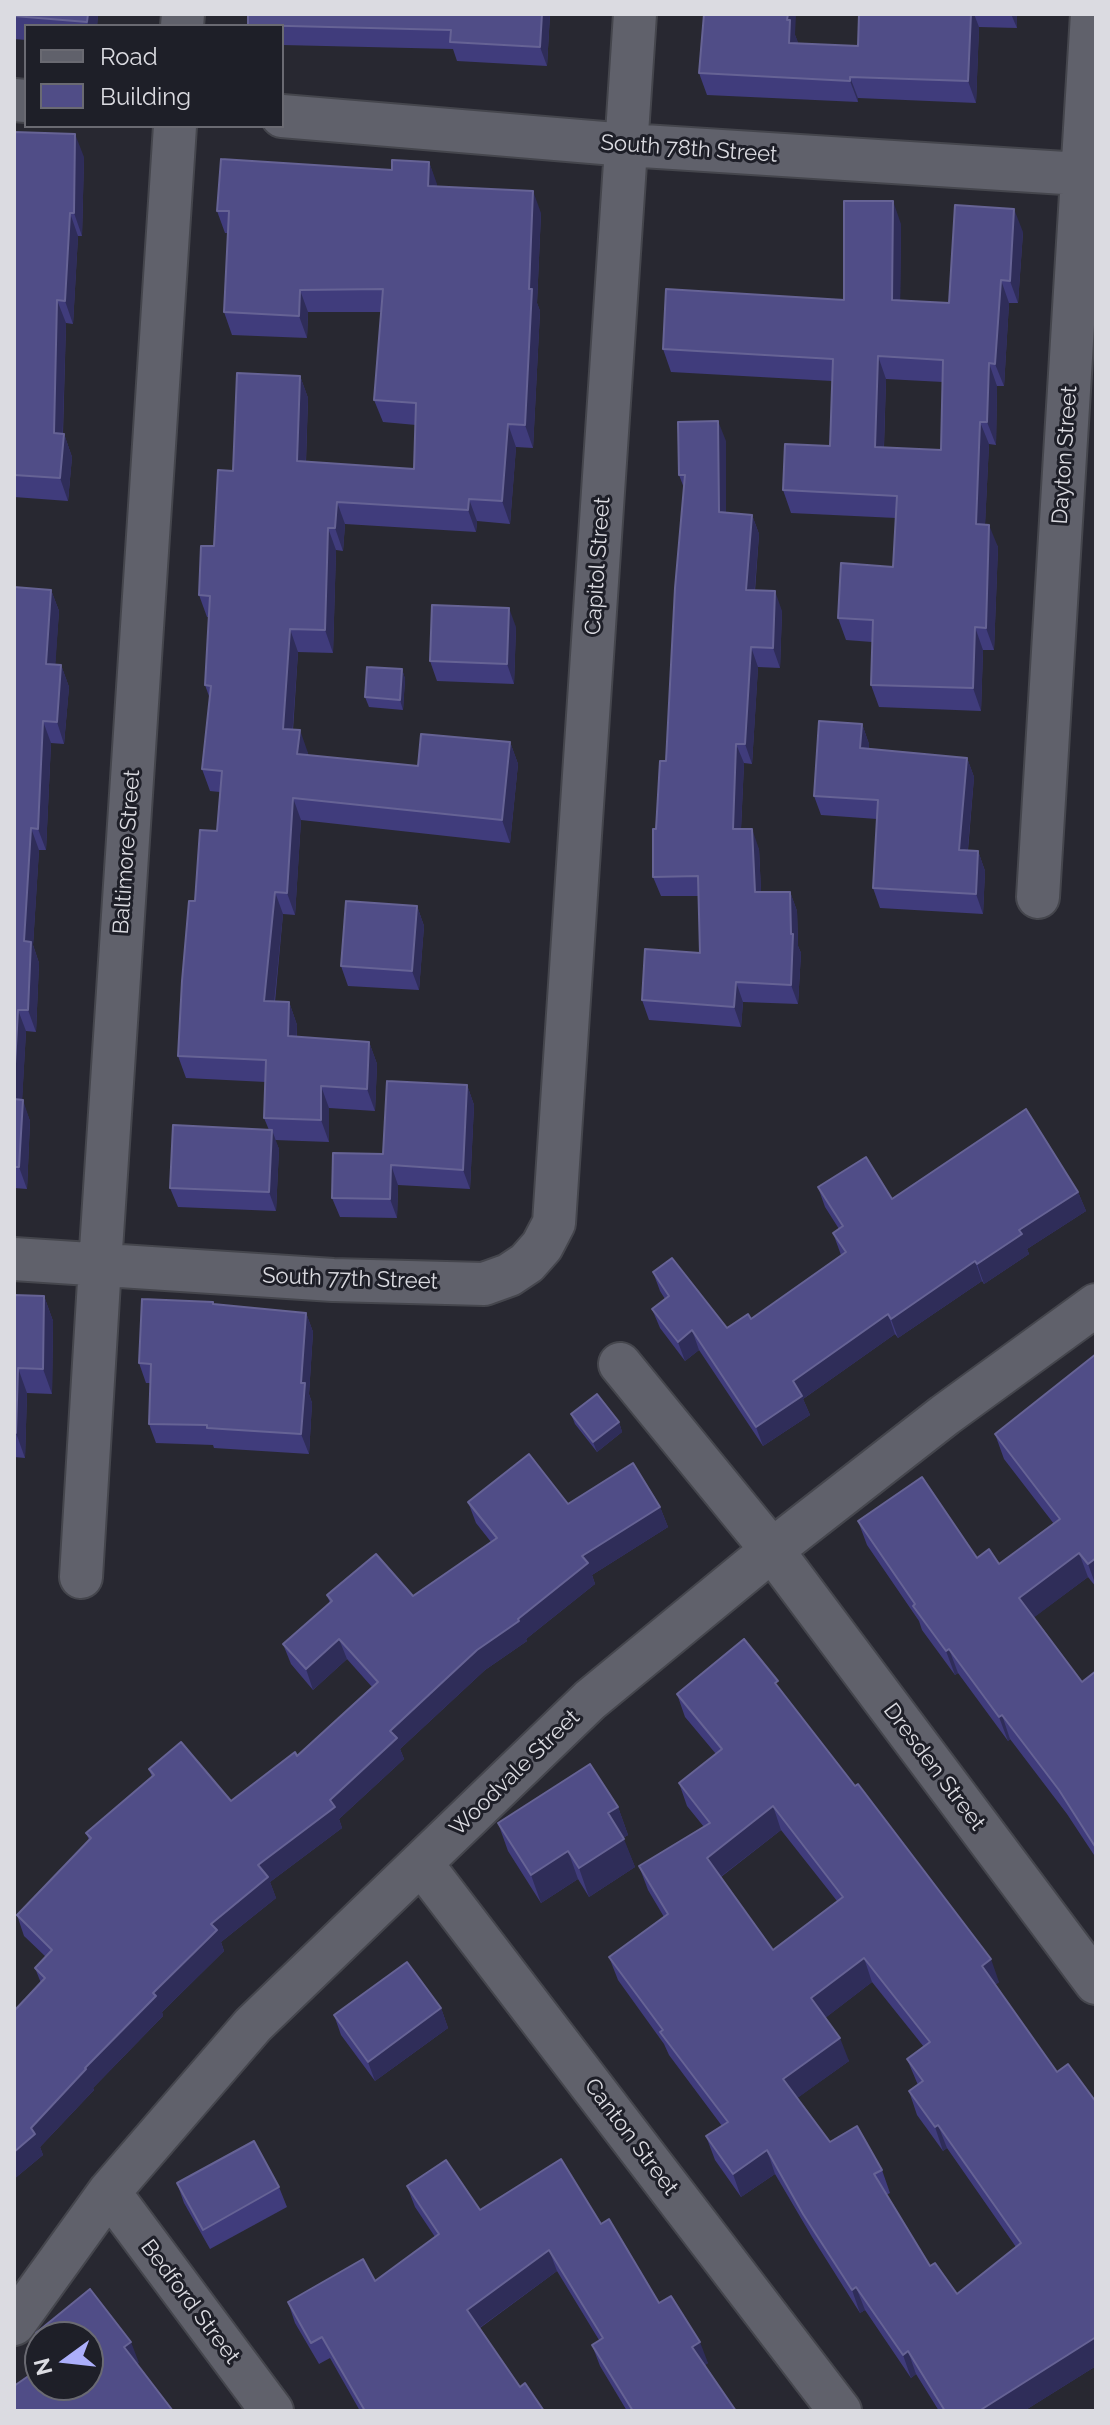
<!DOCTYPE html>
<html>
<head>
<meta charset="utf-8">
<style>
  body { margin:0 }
  #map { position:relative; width:1110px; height:2425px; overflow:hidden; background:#282831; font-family:Raleway,sans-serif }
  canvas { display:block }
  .frame { position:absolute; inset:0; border:16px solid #dbdbe1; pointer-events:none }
  .legend { position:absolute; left:24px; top:24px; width:260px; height:104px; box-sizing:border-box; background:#1e1f28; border:2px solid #6a6a72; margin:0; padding:10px 14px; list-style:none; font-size:24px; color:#dbdbe1 }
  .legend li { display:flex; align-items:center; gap:16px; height:40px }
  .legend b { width:40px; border:2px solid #6a6a72 }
  .north { position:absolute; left:24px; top:2321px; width:80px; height:80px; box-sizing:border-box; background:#1e1f28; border:2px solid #6a6a72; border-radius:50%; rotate:255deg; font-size:22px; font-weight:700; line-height:32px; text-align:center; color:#dbdbe1 }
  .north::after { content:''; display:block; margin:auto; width:28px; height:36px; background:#acaffb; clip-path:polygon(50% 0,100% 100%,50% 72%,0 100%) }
</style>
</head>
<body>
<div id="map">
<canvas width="1110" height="2425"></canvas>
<div class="frame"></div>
<ul class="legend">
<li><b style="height:10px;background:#60616b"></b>Road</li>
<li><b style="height:22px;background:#504d87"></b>Building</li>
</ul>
<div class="north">N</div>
</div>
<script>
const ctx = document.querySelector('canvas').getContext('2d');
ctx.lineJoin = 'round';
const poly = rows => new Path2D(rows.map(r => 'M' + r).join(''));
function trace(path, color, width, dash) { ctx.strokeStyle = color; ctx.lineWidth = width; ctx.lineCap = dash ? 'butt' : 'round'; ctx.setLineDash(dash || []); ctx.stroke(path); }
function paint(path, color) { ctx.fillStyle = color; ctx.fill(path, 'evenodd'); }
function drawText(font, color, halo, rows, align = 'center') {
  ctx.font = font + ' Raleway,sans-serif'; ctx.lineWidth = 6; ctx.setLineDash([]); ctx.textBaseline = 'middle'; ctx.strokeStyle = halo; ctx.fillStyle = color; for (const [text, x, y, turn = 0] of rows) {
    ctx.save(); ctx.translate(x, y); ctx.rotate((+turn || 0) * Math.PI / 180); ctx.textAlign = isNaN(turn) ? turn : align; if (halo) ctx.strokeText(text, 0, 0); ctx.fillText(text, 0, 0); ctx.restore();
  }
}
const minor = poly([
  [182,26,183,14],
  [14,100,26,101],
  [282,116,627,145,1096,175],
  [1038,897,1092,14],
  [14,1259,333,1280,484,1284,509,1275,527,1263,542,1246,554,1223,635,14],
  [620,1364,772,1550,1096,1983],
  [81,1577,100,1265,175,126],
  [421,1863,840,2411],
  [109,2192,272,2411],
  [14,2324,109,2192,253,2025,590,1700,772,1550,945,1415,1096,1305]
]);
const wall = poly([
  [14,14,98,14,97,26,26,26,26,40,14,39],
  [550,14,547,66,457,61,453,49,282,45,282,26,248,26,248,25],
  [859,14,1017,14,1017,28,979,27,976,103,858,98,858,102,707,95,699,73,795,35,798,43,858,46],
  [14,132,84,157,82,236,78,236,73,324,66,323,63,433,64,434,72,457,68,501,14,497],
  [429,162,437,186,541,213,537,303,540,311,533,448,516,447,510,524,477,521,476,532,345,524,343,551,336,550,333,653,298,652,293,730,308,753,307,755,418,766,510,742,518,764,510,843,301,820,295,915,283,914,275,1002,289,1002,297,1025,297,1037,369,1042,377,1064,375,1111,329,1108,329,1142,275,1140,279,1149,276,1211,178,1207,170,1188,269,1130,264,1118,266,1082,186,1078,178,1056,195,901,217,831,220,792,210,791,202,769,210,699,205,685,209,617,207,617,199,595,214,546,233,471,300,376,308,398,306,462,414,469,416,425,383,422,374,400,381,312,308,312,307,338,232,335,224,312,228,233,225,233,217,211],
  [901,224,900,300,949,303,1023,232,1018,303,1009,303,1004,386,997,386,996,445,989,444,985,524,998,547,994,650,983,650,981,711,879,707,871,685,872,642,846,640,838,618,893,567,896,518,791,513,783,490,830,446,832,381,671,372,663,349,844,300],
  [886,379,943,382,941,450,884,447],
  [726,441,726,513,752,515,759,534,755,591,782,611,780,668,758,667,752,764,744,763,741,829,759,849,761,892,790,892,797,911,798,946,801,953,798,1004,743,1002,741,1027,649,1020,642,1000,700,953,698,896,661,896,653,877,666,761,684,488,679,475],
  [14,587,51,590,59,611,55,665,61,665,69,687,64,744,51,743,46,850,39,850,33,945,39,963,36,1032,26,1031,22,1100,30,1121,27,1189,14,1188],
  [516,627,514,684,437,681,430,661],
  [402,669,405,679,403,710,369,707,365,697],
  [862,724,869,744,869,749,967,758,974,777,968,850,978,851,985,871,983,914,880,908,873,888,877,819,821,815,814,796],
  [417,906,424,926,419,990,348,986,341,966],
  [467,1085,474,1105,470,1189,398,1185,397,1218,340,1217,332,1198],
  [818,1187,892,1199,1078,1192,1086,1211,1027,1249,1029,1254,984,1284,982,1281,898,1338,895,1334,803,1399,810,1415,763,1446,699,1350,685,1361,660,1328,652,1309,665,1299,660,1291,653,1272,727,1328,751,1319,841,1255,833,1233,839,1229,825,1207],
  [14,1295,44,1296,53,1321,52,1394,27,1393,25,1458,14,1457],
  [214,1304,306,1313,313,1332,309,1394,312,1403,309,1454,214,1448,213,1445,156,1443,149,1424,150,1383,146,1383,139,1363],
  [1096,1354,1096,1587,1088,1577,1034,1617,1082,1682,1096,1671,1096,1858,1067,1814,1010,1739,1008,1741,958,1673,955,1675,922,1630,919,1621,867,1545,858,1521,999,1564,1054,1524,1004,1459,995,1434],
  [571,1414,619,1422,622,1432,597,1452,575,1424],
  [468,1502,660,1507,668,1527,592,1575,595,1584,526,1639,527,1641,485,1670,400,1749,404,1759,339,1819,342,1828,270,1882,276,1898,221,1942,224,1951,162,2012,163,2016,93,2088,94,2090,40,2147,43,2155,14,2179,14,2011,41,1983,35,1968,46,1957,24,1936,17,1915,89,1840,86,1833,152,1777,149,1769,231,1801,297,1756,372,1687,347,1659,313,1690,291,1664,283,1644,330,1603,327,1595,413,1596,491,1542,476,1523],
  [782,1692,999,1982,995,1985,1057,2072,1096,2102,1096,2366,1024,2411,939,2411,916,2374,911,2378,865,2310,860,2313,812,2237,775,2174,741,2197,715,2160,706,2136,722,2126,669,2055,664,2044,618,1980,609,1957,664,1917,648,1890,639,1866,704,1827,687,1806,679,1783,716,1754,685,1717,677,1694],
  [781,1830,837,1901,773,1950,721,1877],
  [872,1982,924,2047,907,2059,918,2085,909,2091,917,2115,943,2151,947,2148,1016,2247,957,2294,930,2266,886,2195,890,2193,882,2170,830,2142,797,2098,849,2061,825,2018],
  [618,1807,628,1835,623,1838,635,1867,589,1897,578,1879,541,1903,508,1851,498,1823],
  [441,2008,448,2028,375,2081,341,2035,334,2015],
  [177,2183,279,2187,287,2207,210,2249,184,2203],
  [407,2186,480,2210,601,2224,659,2303,708,2363,705,2365,736,2411,627,2411,600,2366,592,2345,599,2340,557,2271,480,2328,520,2387,544,2411,360,2411,330,2358,319,2364,295,2323,288,2302,375,2281,435,2237,415,2207]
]);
const shadedWall = poly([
  [88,14,98,14,97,26,89,26,87,22],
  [542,14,550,14,547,66,540,47],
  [788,14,796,14,795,35,798,42,797,64,789,43],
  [971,14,974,14,979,27,976,103,968,81],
  [1011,14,1017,14,1017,28],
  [850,77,858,98,858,102,850,81],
  [75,134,84,157,82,236,74,213],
  [429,162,437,184,436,208,428,186],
  [533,191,541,213,537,303,540,311,533,448,525,425],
  [893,201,901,224,900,322,892,300],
  [1014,209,1023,232,1018,303,1010,281],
  [70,213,78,236,73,324,65,301],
  [1001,280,1009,303,1004,386,995,364],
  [300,290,308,312,307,338,299,316],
  [57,300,66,323,62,454,64,434,72,457,68,501,60,478,54,433],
  [878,356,886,379,883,469,875,447],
  [989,363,997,386,996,445,987,422],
  [300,376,308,398,305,483,297,461],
  [718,421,726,441,726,532,719,512],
  [980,422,989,444,984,546,976,524],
  [508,424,516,447,510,524,502,501],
  [469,499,477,521,476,532,468,510],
  [337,502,345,524,343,551,335,528],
  [752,515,759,534,753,610,746,590],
  [989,525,998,547,994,650,986,628],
  [328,528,336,550,333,653,325,630],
  [51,590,59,611,54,686,46,664],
  [775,591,782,611,780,668,773,648],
  [509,608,516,627,514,684,507,664],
  [975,627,983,650,981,711,973,688],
  [290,629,298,652,291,751,283,729],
  [751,647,758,667,752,764,745,744],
  [61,665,69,687,64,744,57,722],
  [402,669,405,679,403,710,400,700],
  [43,721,51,743,46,850,38,829],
  [862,724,869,744,868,768,860,748],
  [300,730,308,753,305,776,297,754],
  [510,742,518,764,510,843,502,820],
  [736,744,744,763,740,849,733,829],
  [967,758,974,777,966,870,959,850],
  [293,798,301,820,295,915,287,893],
  [31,828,39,850,33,945,39,963,36,1032,28,1010,24,941],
  [752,829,759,849,762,912,755,892],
  [978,851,985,871,983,914,976,894],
  [275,892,283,914,272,1023,264,1001],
  [790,892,797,911,798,946,801,953,798,1004,791,985],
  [417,906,424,926,419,990,412,971],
  [736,982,743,1002,741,1027,734,1007],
  [289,1002,297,1025,296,1059,288,1036],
  [18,1010,26,1031,21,1121,14,1102],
  [369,1042,377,1064,375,1111,367,1089],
  [467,1085,474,1105,470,1189,463,1170],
  [321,1086,329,1108,329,1142,321,1120],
  [23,1100,30,1121,27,1189,19,1167],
  [272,1130,279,1149,276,1211,269,1192],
  [391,1165,398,1185,397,1218,390,1199],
  [1078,1192,1086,1211,1027,1249,1029,1254,984,1284,977,1264,1019,1230],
  [975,1261,982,1281,898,1338,891,1319],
  [44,1296,53,1321,52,1394,43,1369],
  [306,1313,313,1332,309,1394,312,1403,309,1454,301,1434,301,1383],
  [888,1314,895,1334,803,1399,810,1415,763,1446,756,1427,793,1381],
  [692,1330,699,1350,685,1361,678,1342],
  [18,1368,27,1393,25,1458,16,1433],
  [619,1422,622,1432,597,1452,593,1442],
  [660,1507,668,1527,592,1575,595,1584,526,1639,527,1641,485,1670,400,1749,404,1759,339,1819,342,1828,270,1882,276,1898,221,1942,224,1951,162,2012,163,2016,93,2088,94,2090,40,2147,43,2155,14,2179,14,2152,31,2128,153,1993,258,1865,330,1800,390,1731,477,1650,518,1619,582,1556],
  [1079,1553,1088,1577,1028,1622,1019,1598],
  [1096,1558,1096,1586,1088,1564],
  [339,1639,347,1659,313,1690,306,1669],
  [949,1649,958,1673,955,1675,946,1651],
  [1002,1715,1010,1739,1008,1741,999,1717],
  [773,1806,781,1830,715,1881,707,1858],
  [618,1807,628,1835,618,1841,608,1813],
  [624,1839,635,1867,589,1897,579,1868],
  [568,1851,578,1879,541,1903,531,1875],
  [864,1958,872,1982,820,2022,811,1998],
  [991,1959,999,1982,990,1989,982,1966],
  [441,2008,448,2028,375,2081,368,2062],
  [840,2038,849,2061,792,2102,783,2079],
  [938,2125,947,2148,943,2151,935,2127],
  [767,2150,775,2174,741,2197,733,2174],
  [549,2250,557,2271,475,2331,467,2310],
  [856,2287,865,2310,860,2313,852,2290],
  [1096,2337,1096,2366,1024,2411,979,2411],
  [131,2342,139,2363,132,2368,124,2347],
  [700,2342,708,2363,700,2368,692,2347],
  [908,2351,916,2374,911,2378,903,2355]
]);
const building = poly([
  [14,14,88,14,87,22,14,16,14,14],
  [248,14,542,14,540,47,450,42,451,30,248,25,248,14],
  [704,14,788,14,787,20,790,20,789,43,858,46,859,14,971,14,968,81,850,77,850,81,699,73,704,14],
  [14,132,75,134,74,213,70,213,65,301,57,300,54,433,64,434,60,478,14,475,14,132],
  [221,159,392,170,392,160,429,162,428,186,533,191,529,289,532,289,525,425,508,424,502,501,469,499,468,510,337,502,335,528,328,528,325,630,290,629,283,729,300,730,297,754,418,766,421,734,510,742,502,820,293,798,287,893,275,892,264,1001,289,1002,288,1036,369,1042,367,1089,321,1086,321,1120,264,1118,266,1060,178,1056,182,981,189,901,195,901,200,830,217,831,222,771,202,769,211,686,205,685,210,596,199,595,201,546,214,546,218,470,233,471,237,373,300,376,297,461,414,469,416,403,374,400,383,289,300,290,299,316,224,312,229,211,217,211,221,159],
  [844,201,893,201,892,300,949,303,955,205,1014,209,1010,281,1001,280,995,364,989,363,987,422,980,422,976,524,989,525,986,628,975,627,973,688,871,685,873,620,838,618,841,563,893,567,897,496,783,490,785,444,830,446,833,359,663,349,666,289,844,300,844,201],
  [878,356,943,360,941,450,875,447,878,356],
  [718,421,719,512,752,515,746,590,775,591,773,648,751,647,745,744,736,744,733,829,752,829,755,892,790,892,791,934,793,934,791,985,736,982,734,1007,642,1000,645,949,700,953,698,876,653,877,653,829,656,829,660,761,666,761,675,588,685,475,679,475,678,422,718,421],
  [14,587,51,590,46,664,61,665,57,722,43,721,38,829,31,828,24,941,31,942,28,1010,18,1010,14,1082,14,587],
  [432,605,509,608,507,664,430,661,432,605],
  [367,667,402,669,400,700,365,697,367,667],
  [819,721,862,724,860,748,967,758,959,850,978,851,976,894,873,888,878,800,814,796,819,721],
  [346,901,417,906,412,971,341,966,346,901],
  [387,1081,467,1085,463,1170,391,1165,390,1199,332,1198,333,1153,383,1154,387,1081],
  [14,1099,23,1100,19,1167,14,1167,14,1099],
  [1026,1109,1078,1192,1019,1230,1022,1234,977,1264,975,1261,891,1319,888,1314,793,1381,802,1396,756,1427,692,1330,678,1342,652,1309,669,1296,653,1272,672,1258,727,1328,748,1314,751,1319,846,1252,833,1233,843,1226,818,1187,866,1157,892,1199,1026,1109],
  [173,1125,272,1130,269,1192,170,1188,173,1125],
  [14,1295,44,1296,43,1369,18,1368,16,1433,14,1433,14,1295],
  [142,1299,213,1302,213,1304,306,1313,301,1383,305,1383,301,1434,207,1428,207,1425,149,1424,151,1364,139,1363,142,1299],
  [1096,1354,1096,1558,1088,1564,1079,1553,1019,1598,1082,1682,1096,1671,1096,1848,1059,1790,1002,1715,999,1717,949,1649,946,1651,913,1606,915,1604,858,1521,922,1477,977,1558,989,1549,999,1564,1060,1519,995,1434,1096,1354],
  [597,1394,619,1422,593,1442,571,1414,597,1394],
  [529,1454,568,1504,633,1463,660,1507,582,1556,588,1563,518,1619,519,1621,477,1650,390,1731,397,1738,330,1800,335,1807,258,1865,268,1877,211,1924,217,1930,153,1993,156,1996,85,2068,86,2069,31,2128,35,2134,14,2152,14,2011,45,1978,35,1968,52,1950,17,1915,91,1838,86,1833,154,1775,149,1769,181,1742,231,1801,295,1752,297,1756,378,1682,339,1639,306,1669,283,1644,332,1601,327,1595,376,1554,413,1596,497,1538,468,1502,529,1454],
  [744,1639,778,1681,775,1683,855,1786,858,1784,991,1959,982,1966,1057,2072,1068,2064,1096,2102,1096,2337,979,2411,945,2411,908,2351,903,2355,856,2287,852,2290,803,2214,767,2150,733,2174,706,2136,728,2122,660,2032,663,2030,609,1957,668,1914,639,1866,710,1823,679,1783,722,1749,677,1694,744,1639],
  [773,1806,843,1897,773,1950,707,1858,773,1806],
  [864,1958,930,2042,907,2059,923,2081,909,2091,935,2127,938,2125,1021,2243,957,2294,935,2263,930,2266,874,2174,882,2170,857,2126,830,2142,783,2079,840,2038,811,1998,864,1958],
  [590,1764,618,1807,608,1813,624,1839,579,1868,568,1851,531,1875,498,1823,590,1764],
  [407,1962,441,2008,368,2062,334,2015,407,1962],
  [254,2141,279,2187,203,2230,177,2183,254,2141],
  [561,2159,601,2224,609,2219,659,2303,671,2296,700,2342,692,2347,736,2411,633,2411,592,2345,603,2338,549,2250,467,2310,520,2387,525,2383,544,2411,365,2411,322,2337,311,2343,288,2302,363,2259,375,2281,439,2234,407,2186,446,2160,480,2210,561,2159],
  [90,2289,131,2342,124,2347,173,2411,14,2411,14,2386,40,2368,40,2385,88,2385,88,2337,40,2338,36,2333,90,2289]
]);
const streetNames = [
  ["South 78th Street",689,149,4],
  ["Dayton Street",1065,455,-86],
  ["Capitol Street",598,566,-86],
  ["Baltimore Street",127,852,-86],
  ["South 77th Street",350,1279,2],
  ["Dresden Street",934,1767,53],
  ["Woodvale Street",515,1773,-44],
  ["Canton Street",631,2137,53],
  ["Bedford Street",190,2302,53]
];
trace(minor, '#45464d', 46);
trace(minor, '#60616b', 42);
paint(wall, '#403c7c');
paint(shadedWall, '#2f2d59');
paint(building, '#504d87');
trace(building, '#666395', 2);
drawText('22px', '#dbdbe1', '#1e1f28', streetNames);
</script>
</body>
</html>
